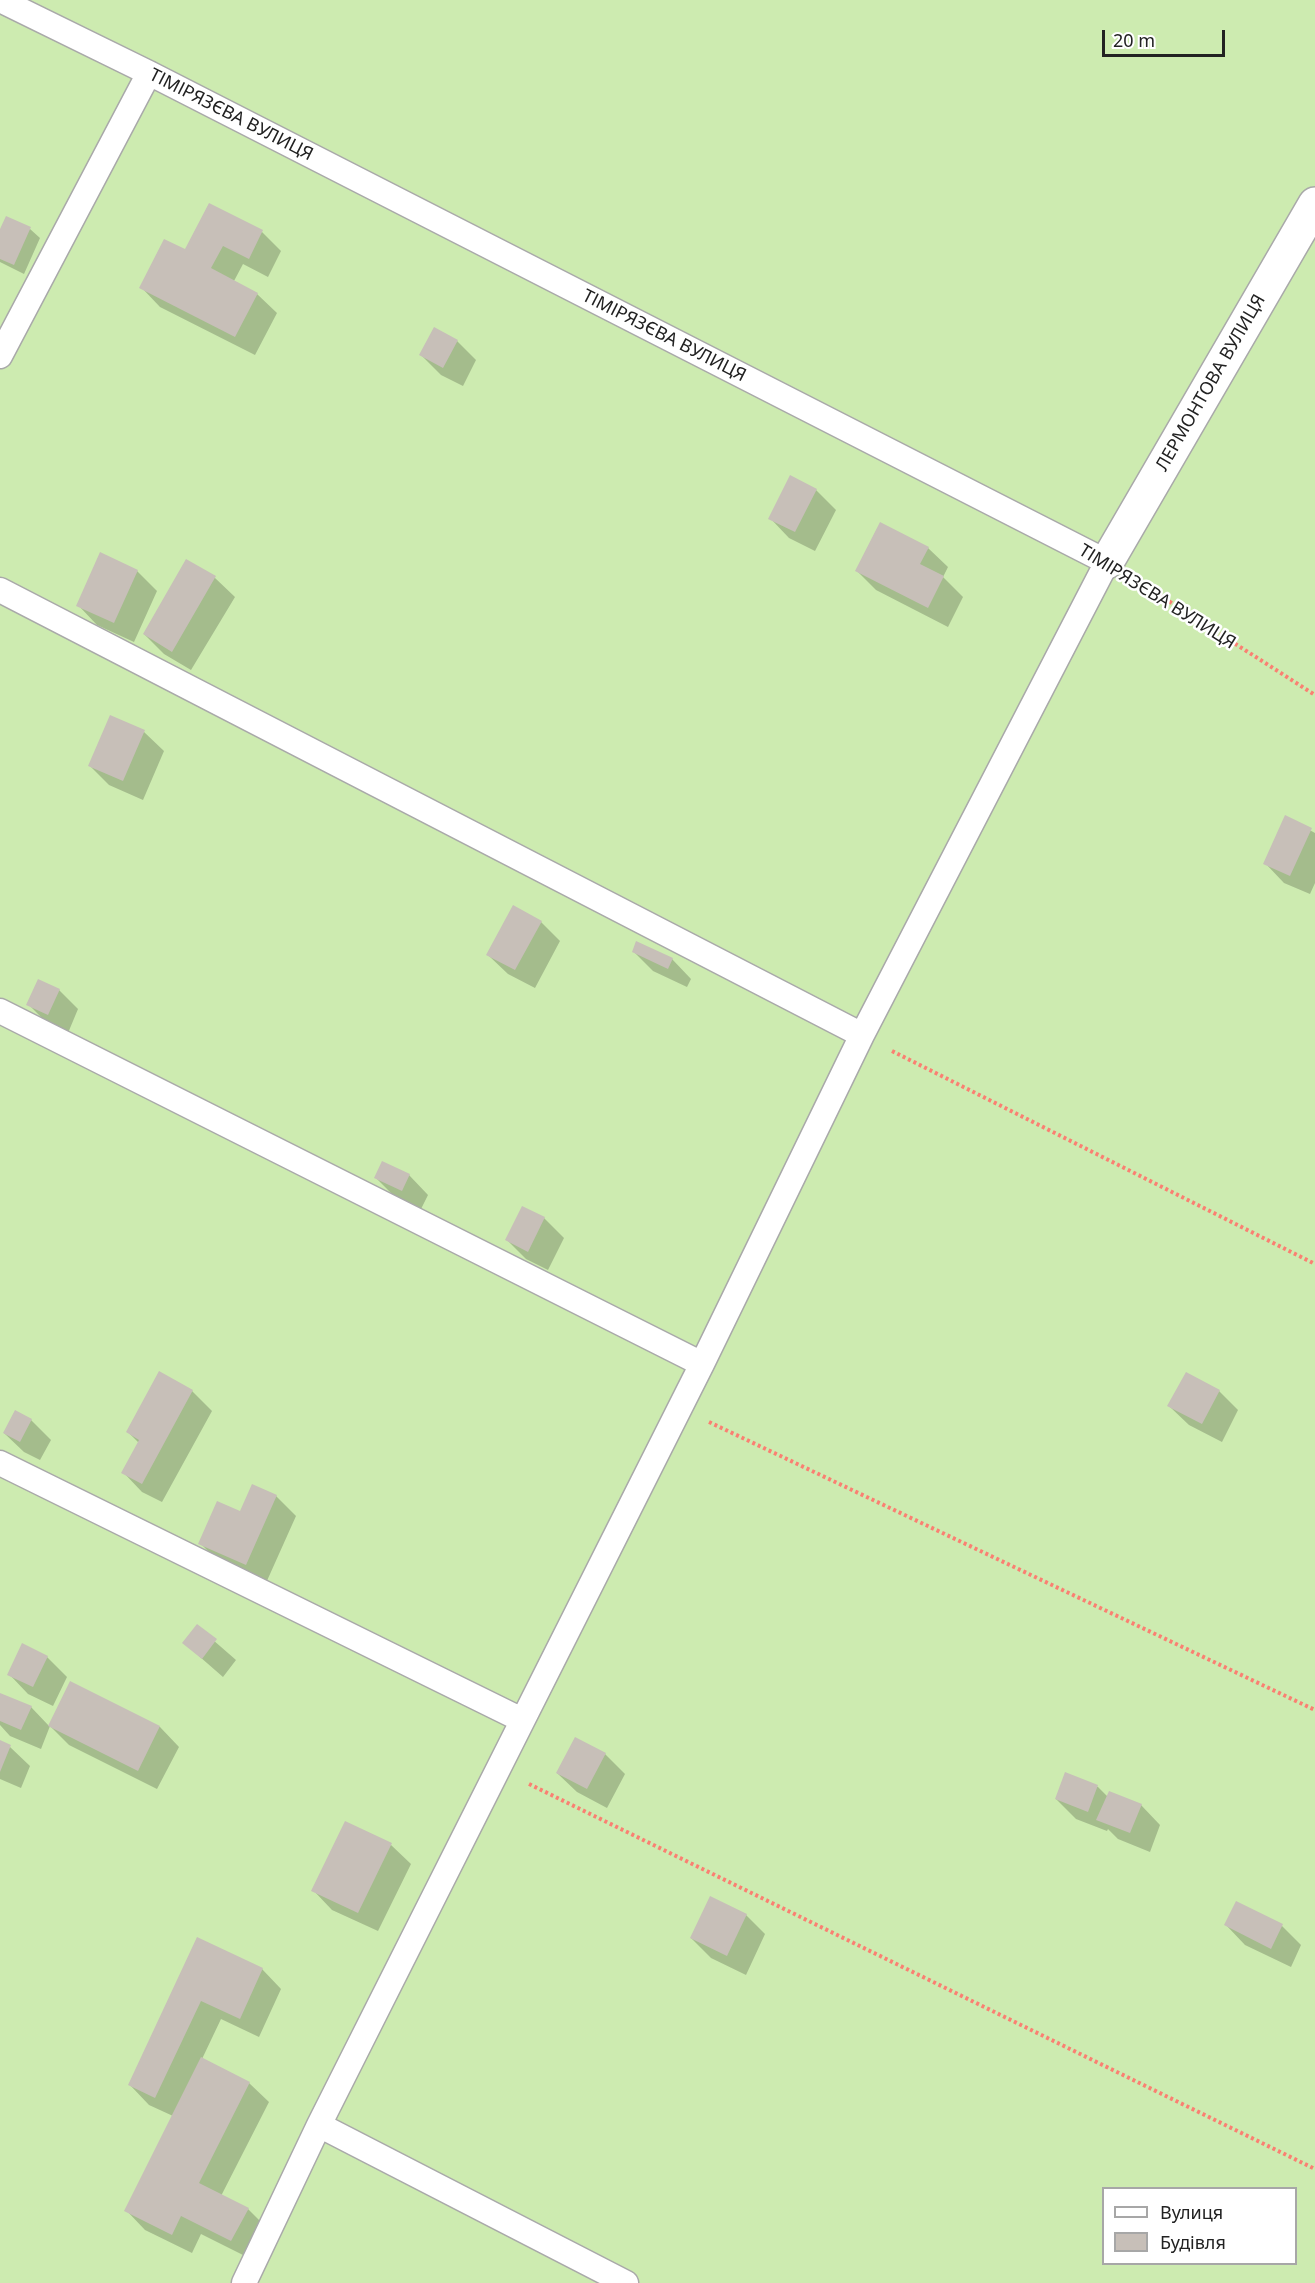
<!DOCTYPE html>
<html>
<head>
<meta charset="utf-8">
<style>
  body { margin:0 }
  #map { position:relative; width:1315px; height:2283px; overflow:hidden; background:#f2efe9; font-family:"Noto Sans",sans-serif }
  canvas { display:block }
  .legend { position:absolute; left:1102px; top:2187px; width:195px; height:78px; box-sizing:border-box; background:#fff; border:2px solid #a7a7a7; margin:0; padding:8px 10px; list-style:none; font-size:18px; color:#222 }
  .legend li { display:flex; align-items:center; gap:12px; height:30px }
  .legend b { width:30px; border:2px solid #a7a7a7 }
  .scale { position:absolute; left:1102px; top:30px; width:123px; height:27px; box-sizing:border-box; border:3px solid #222; border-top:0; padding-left:8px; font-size:18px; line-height:21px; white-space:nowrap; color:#222; -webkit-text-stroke:4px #fff; paint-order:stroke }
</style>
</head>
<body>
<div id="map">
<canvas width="1315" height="2283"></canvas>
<ul class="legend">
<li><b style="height:8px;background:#fff"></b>Вулиця</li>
<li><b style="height:16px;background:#c7bfb8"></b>Будівля</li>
</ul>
<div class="scale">20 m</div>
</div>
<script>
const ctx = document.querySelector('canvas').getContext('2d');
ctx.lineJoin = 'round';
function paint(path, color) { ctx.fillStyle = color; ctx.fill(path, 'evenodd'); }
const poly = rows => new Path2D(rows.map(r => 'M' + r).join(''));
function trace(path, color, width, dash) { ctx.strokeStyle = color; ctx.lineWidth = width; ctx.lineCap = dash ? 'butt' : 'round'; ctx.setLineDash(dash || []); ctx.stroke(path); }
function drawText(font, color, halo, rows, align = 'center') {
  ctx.font = font + ' "Noto Sans",sans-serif'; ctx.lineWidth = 5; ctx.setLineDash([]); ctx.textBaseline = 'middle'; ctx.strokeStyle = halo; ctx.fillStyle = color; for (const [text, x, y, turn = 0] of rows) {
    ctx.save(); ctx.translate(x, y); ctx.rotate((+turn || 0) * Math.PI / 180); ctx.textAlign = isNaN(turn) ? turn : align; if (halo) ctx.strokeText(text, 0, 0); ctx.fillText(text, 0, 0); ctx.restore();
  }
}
const grass = poly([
  [0,0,1315,0,1315,2283,0,2283],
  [1104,2188,1296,2188,1296,2264,1104,2264]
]);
const shadow = poly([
  [30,229,40,238,24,274,0,262,0,233],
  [262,232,281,251,268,277,243,264,234,281,257,294,277,313,255,355,160,307,141,287,186,251],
  [457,341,476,360,463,386,441,375,421,355],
  [816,490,836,510,815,551,789,538,770,518],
  [928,548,948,567,943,577,963,597,948,627,876,590,857,571],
  [187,561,215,578,235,597,191,670,164,654,144,634],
  [137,571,157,591,134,642,97,625,78,605],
  [144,732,164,751,143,800,109,785,90,766],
  [1286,817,1315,833,1315,883,1310,894,1284,883,1265,863],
  [541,922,560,941,535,988,508,974,488,955],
  [633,951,672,959,691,979,687,987,653,971],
  [59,990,78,1009,68,1033,48,1024,28,1004],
  [409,1175,428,1195,421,1209,396,1198,376,1178],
  [544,1218,564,1238,548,1270,526,1259,507,1240],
  [192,1391,212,1411,162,1502,142,1492,123,1472,139,1443,128,1432],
  [1219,1391,1238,1410,1222,1442,1189,1425,1169,1406],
  [15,1412,31,1420,51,1440,40,1460,24,1452,4,1433],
  [276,1496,296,1516,266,1583,220,1563,200,1543,241,1513],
  [197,1626,236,1660,223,1677,184,1643],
  [22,1645,47,1657,67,1677,53,1706,28,1694,9,1674],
  [71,1683,160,1727,179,1747,157,1789,69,1745,50,1726,41,1749,10,1736,0,1725,0,1694,31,1707,49,1726],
  [575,1739,605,1754,625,1774,607,1808,577,1792,557,1773],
  [0,1742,10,1747,30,1766,21,1788,0,1779],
  [1066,1774,1098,1787,1108,1797,1141,1805,1160,1825,1150,1852,1118,1839,1108,1829,1107,1831,1076,1819,1056,1799],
  [391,1845,411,1864,378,1931,332,1910,313,1890],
  [746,1915,765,1934,746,1975,711,1958,691,1938],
  [1226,1925,1282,1926,1301,1945,1291,1967,1245,1945],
  [198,1939,262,1969,281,1989,259,2037,221,2019,202,2059,249,2083,269,2102,221,2196,248,2209,267,2228,251,2259,201,2234,192,2253,145,2230,126,2210,173,2116,149,2105,130,2085]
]);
const building = poly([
  [209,203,263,230,249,259,223,246,211,268,258,293,235,337,139,288,164,239,185,249],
  [6,216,31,227,14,265,0,259,0,229],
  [434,327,458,340,443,368,419,355],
  [790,475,817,489,795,532,768,519],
  [880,522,929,547,920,564,944,576,928,608,855,571],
  [100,552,138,570,114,623,76,606],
  [186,559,216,576,172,652,143,634],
  [110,715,145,730,123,781,88,766],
  [1285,815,1312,828,1290,876,1263,864],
  [513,905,542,921,515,970,486,955],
  [636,941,673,958,668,969,632,952],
  [38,979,60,989,48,1015,26,1005],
  [382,1161,410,1174,402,1191,374,1178],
  [522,1206,545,1217,528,1252,505,1240],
  [159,1371,193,1390,142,1484,121,1473,139,1440,126,1432],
  [1186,1372,1220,1390,1202,1424,1167,1406],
  [15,1410,32,1419,20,1442,3,1433],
  [252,1484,277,1495,246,1565,198,1544,217,1501,240,1511],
  [197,1624,217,1639,202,1659,182,1643],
  [22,1643,48,1656,33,1687,7,1675],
  [70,1681,160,1726,138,1771,48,1726],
  [0,1693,32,1706,21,1730,0,1721],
  [575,1737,606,1753,587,1789,556,1773],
  [0,1740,11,1745,0,1772],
  [1065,1772,1098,1785,1088,1812,1055,1799],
  [1109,1791,1142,1804,1130,1833,1096,1820],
  [345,1821,392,1843,358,1913,311,1891],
  [710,1896,747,1914,727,1956,690,1938],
  [1236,1901,1283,1924,1271,1949,1224,1925],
  [197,1937,263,1968,240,2019,201,2001,155,2098,128,2085],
  [201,2057,250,2082,199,2183,249,2208,231,2241,181,2216,172,2235,124,2211]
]);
const path = poly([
  [1139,582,1315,695],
  [892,1051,1315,1264],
  [709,1422,1315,1710],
  [529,1784,1315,2169]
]);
const lane = poly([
  [0,0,149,73,1107,562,862,1035,702,1364,319,2125,244,2283],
  [0,356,149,73],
  [0,590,862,1035],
  [0,1011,702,1364],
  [0,1463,522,1720],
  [319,2125,626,2283]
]);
const street = poly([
  [1107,562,1315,204]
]);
const streetNames = [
  ["ТІМІРЯЗЄВА ВУЛИЦЯ",231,115,27],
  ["ТІМІРЯЗЄВА ВУЛИЦЯ",664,336,27],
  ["ЛЕРМОНТОВА ВУЛИЦЯ",1211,383,-60],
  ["ТІМІРЯЗЄВА ВУЛИЦЯ",1157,597,32]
];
paint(grass, '#cdebb0');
paint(shadow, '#0003');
paint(building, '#c7bfb8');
trace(lane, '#a9a9a9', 27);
trace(street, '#a9a9a9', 36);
trace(path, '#fa8072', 4, [3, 3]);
trace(lane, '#fff', 24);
trace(street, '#fff', 33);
drawText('18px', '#222', '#fff', streetNames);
</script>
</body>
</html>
